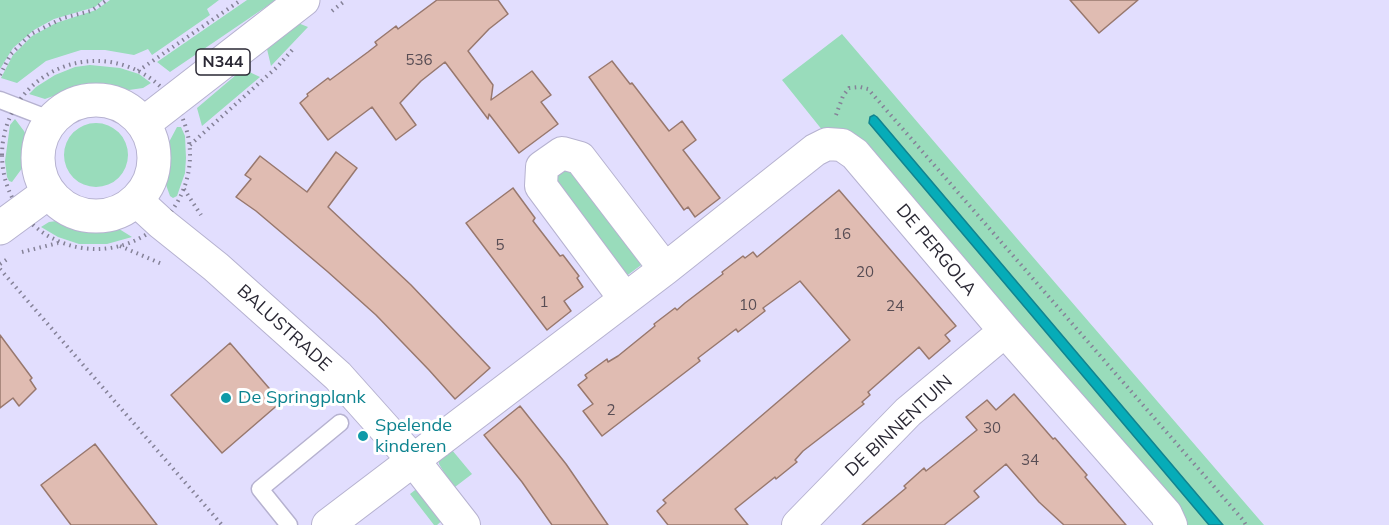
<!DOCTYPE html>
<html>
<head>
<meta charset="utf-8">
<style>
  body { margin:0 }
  canvas { display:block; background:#e2defe }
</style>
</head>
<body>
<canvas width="1389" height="525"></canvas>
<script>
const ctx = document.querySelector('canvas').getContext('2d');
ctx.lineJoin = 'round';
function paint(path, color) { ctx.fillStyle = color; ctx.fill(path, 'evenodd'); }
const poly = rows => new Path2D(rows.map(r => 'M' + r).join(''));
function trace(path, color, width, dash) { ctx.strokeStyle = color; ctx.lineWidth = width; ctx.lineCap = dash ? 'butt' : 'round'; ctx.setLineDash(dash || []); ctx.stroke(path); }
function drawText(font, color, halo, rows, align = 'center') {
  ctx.font = font + ' Mulish,sans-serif'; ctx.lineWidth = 6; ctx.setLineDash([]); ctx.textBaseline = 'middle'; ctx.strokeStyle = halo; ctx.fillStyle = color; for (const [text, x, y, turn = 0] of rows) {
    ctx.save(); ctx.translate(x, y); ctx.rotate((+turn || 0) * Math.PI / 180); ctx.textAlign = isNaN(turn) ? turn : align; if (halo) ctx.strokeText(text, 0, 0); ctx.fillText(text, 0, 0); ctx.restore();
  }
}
const green = poly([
  [0,0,103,0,95,7,54,19,34,30,13,48,0,69],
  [110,0,219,0,207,9,210,15,152,55,148,49,134,55,105,50,81,50,46,61,17,83,1,78,13,55,32,36,56,23,96,10],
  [247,0,276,0,170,72,157,62],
  [298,23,308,27,271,66,267,49],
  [842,34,1020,242,1264,525,1187,525,848,132,836,129,823,131,782,80],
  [90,65,120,68,139,74,151,83,143,88,129,90,107,85,84,85,45,99,29,94,36,87,55,75,75,67],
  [243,69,260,77,202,126,197,108],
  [15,119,24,131,27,137,27,150,23,167,12,182,9,181,7,177,5,161,10,125],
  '64 155a32 32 0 1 1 64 0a32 32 0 1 1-64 0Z',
  [177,127,181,127,185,136,186,158,185,173,177,196,173,198,170,196,165,182,164,163,168,144],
  [565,160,648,260,625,277,550,181],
  [64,220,116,227,132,237,107,244,79,244,58,237,41,227,49,222],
  [447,444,472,474,455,487,452,486,439,464,439,460],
  [419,487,445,518,437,525,434,525,410,494]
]);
const water = poly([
  [874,115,877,117,1223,525,1209,525,869,123,870,117,874,115]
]);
const building = poly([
  [437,0,498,0,508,14,489,29,468,51,493,85,491,100,532,71,551,95,541,102,558,124,519,153,489,114,488,119,445,62,421,81,400,103,416,125,396,140,372,107,328,140,300,103,308,96,307,94,328,78,330,80,368,52,377,45,375,42,396,26,398,29,437,0],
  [1070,0,1138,0,1099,33,1070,0],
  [612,61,630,84,632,83,669,131,682,121,696,140,683,150,720,198,695,217,688,207,684,210,589,77,612,61],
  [336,152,357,168,328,207,411,285,490,368,455,399,429,370,376,315,328,272,256,211,236,197,251,179,245,175,260,156,307,192,336,152],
  [513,188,535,218,533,221,560,256,563,255,579,276,577,278,583,287,564,301,571,311,547,330,466,223,513,188],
  [839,190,956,326,945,335,950,341,929,359,919,347,868,392,870,395,862,402,864,404,803,451,795,460,797,462,776,479,775,477,735,509,748,525,668,525,657,511,666,503,663,500,850,340,800,281,763,308,765,311,738,332,736,329,698,358,700,361,602,436,583,411,593,404,578,385,587,378,585,375,607,359,608,362,618,356,655,326,654,324,675,308,677,310,685,303,723,274,722,272,743,256,745,258,753,252,757,257,839,190],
  [0,335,32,378,30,380,36,389,19,406,13,398,0,408,0,335],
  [230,343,281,402,222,453,171,395,230,343],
  [1014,394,1053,439,1055,438,1087,475,1085,477,1126,525,1064,525,1039,502,1006,464,974,491,979,497,944,525,862,525,906,488,904,486,924,468,926,471,935,464,977,430,966,417,987,400,996,410,1014,394],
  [520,406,566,464,608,525,552,525,522,482,484,435,520,406],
  [95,444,157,525,71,525,41,485,95,444]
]);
const path = poly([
  [332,11,346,0],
  '2 155a94 94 0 1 1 188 0a94 94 0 1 1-188 0Z',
  [138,71,241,0],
  [0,75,11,54,31,34,63,18,91,11,107,0],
  [836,115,843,96,849,88,860,87,868,89,1243,520,1246,525],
  [190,145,277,67,294,48],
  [184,189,201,215],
  [120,246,162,264],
  [22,252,58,243],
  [0,264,9,258],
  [0,269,222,525]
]);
const lane = poly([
  [0,100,52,120],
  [289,525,260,489,340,423]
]);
const street = poly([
  [136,200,161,223,216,267,338,376,414,461,464,525],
  [625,299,541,186,542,167,562,153,580,158,665,269],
  [328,525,665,269,815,150,827,144,842,145,855,154,1005,331,1166,514,1171,525],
  [798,525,908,412,1005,331]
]);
const primary = poly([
  '38 158a58 58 0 1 1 116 0a58 58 0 1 1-116 0Z',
  [143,124,303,0],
  [0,228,49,192]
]);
const markers = [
  [226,398,6,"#0f9aa8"],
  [363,436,6,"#0f9aa8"]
];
const numberNames = [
  ["536",419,60],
  ["16",842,234],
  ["5",500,245],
  ["20",865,272],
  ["1",544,302],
  ["10",748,305],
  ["24",895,306],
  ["2",611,410],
  ["30",992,428],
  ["34",1030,460]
];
const shields = [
  [223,62,54]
];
const shieldNames = [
  ["N344",223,62]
];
const streetNames = [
  ["DE PERGOLA",936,250,50],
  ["BALUSTRADE",284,328,42],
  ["DE BINNENTUIN",899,426,-43]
];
const cultureNames = [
  ["De Springplank",238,398],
  ["Spelende",375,426],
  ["kinderen",375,447]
];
paint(green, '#99dcbb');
paint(water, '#06acb8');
trace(water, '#118490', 1.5);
paint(building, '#e0bcb2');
trace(building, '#98786e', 1.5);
trace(lane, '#b6b2d0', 19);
trace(street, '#b6b2d0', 34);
trace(primary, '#b6b2d0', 35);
trace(path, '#858298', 4, [1.5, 4.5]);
trace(lane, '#fff', 16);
trace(street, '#fff', 32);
trace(primary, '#fff', 33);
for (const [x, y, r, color] of markers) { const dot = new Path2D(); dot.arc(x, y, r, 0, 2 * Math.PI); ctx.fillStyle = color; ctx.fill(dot); trace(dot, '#fff', 2); }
drawText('15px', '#584d54', null, numberNames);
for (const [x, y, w] of shields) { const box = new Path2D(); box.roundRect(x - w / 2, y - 13, w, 26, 4.5); ctx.fillStyle = '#fff'; ctx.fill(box); trace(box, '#2a2834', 1.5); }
drawText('bold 16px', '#2a2834', null, shieldNames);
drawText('18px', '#2a2834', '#fff', streetNames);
drawText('18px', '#0d838f', '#fff', cultureNames, 'left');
</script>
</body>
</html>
